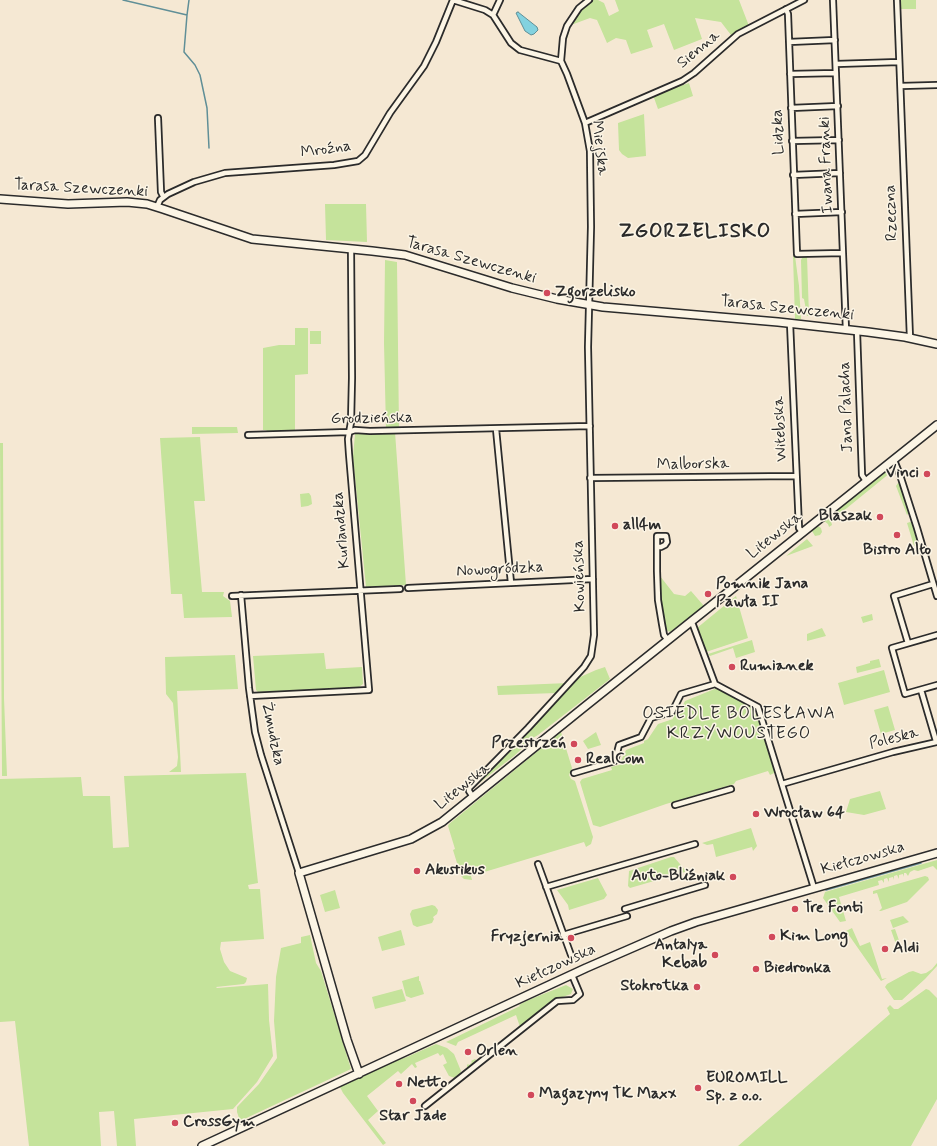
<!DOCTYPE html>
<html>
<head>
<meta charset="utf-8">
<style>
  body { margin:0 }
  canvas { display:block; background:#f5e8d3 }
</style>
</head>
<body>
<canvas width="937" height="1146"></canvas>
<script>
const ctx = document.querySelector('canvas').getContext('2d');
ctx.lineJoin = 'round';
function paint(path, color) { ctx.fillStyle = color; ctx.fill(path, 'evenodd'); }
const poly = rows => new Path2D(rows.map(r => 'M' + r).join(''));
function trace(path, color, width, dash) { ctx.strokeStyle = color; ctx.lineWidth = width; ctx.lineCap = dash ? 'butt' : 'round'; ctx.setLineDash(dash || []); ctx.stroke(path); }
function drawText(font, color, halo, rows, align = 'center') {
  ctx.font = font + ' Mynerve,sans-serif'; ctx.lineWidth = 3; ctx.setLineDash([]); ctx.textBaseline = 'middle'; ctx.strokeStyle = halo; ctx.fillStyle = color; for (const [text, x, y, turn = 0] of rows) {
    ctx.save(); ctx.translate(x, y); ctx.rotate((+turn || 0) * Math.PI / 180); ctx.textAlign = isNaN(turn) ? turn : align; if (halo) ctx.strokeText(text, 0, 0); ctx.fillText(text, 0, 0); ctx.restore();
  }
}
const green = poly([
  [592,0,598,0,604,3,609,16,619,11,615,0,739,0,749,26,731,35,721,22,695,18,702,39,674,50,664,24,647,30,653,47,631,54,626,40,616,38,607,43,597,20,590,18,571,25,567,39,564,38,571,21,587,3],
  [901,0,916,0,916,9,901,9],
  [689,83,693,96,658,109,653,95],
  [644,114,646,156,628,158,622,154,619,150,618,123],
  [325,204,366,204,367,242,326,240],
  [793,256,795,256,799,286,801,319,795,319],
  [803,256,807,256,809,316,807,316,804,299,802,298,801,260],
  [385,260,397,262,399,430,386,429,384,343],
  [295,328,308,328,308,374,295,375,295,432,268,432,266,430,263,430,263,348,279,345,295,345],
  [310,331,321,331,321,344,310,344],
  [192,427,237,427,238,433,192,434],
  [395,432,406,585,366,587,353,457,355,434],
  [200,437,205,501,194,501,202,592,224,592,223,596,230,601,232,617,184,618,182,594,171,594,160,438],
  [0,443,3,443,4,698,7,776,2,776],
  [888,470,890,473,831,521,832,525,829,527,828,524,824,521],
  [898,483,901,484,910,511,907,515,896,486],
  [309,493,311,496,312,504,308,506,301,507,300,494],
  [910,522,913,523,919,544,914,546,907,523],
  [818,526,821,528,822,532,820,535,815,536,812,531],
  [807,539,813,546,786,556],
  [660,576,674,594,685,596,691,591,704,606,670,632,666,630,661,600],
  [736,596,748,638,706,652,697,628],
  [872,614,873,620,863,623,861,617],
  [822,628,826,636,807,641,807,634],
  [752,640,755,652,736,658,733,648,710,656,708,654],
  [324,653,326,669,362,667,363,684,359,687,258,692,256,690,253,656],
  [235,655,238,689,177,691,181,772,169,772,177,766,178,757,173,703,166,694,165,657],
  [879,659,881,667,857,673,856,667,870,663,870,661],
  [605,667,610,679,538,735,526,742,527,744,514,756,474,787,475,784,516,743,578,678,596,670],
  [884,670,890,692,844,705,838,683],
  [568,683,557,693,498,695,497,686],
  [717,688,753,708,763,733,776,772,770,775,768,771,736,781,734,784,666,804,600,827,593,825,580,782,582,779,612,770,611,767,619,765,626,750,644,743,644,741,648,739,658,724,673,719,672,715,679,713,685,701],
  [888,706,895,730,881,734,874,710],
  [561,732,572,768,569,775,571,779,575,781,593,837,591,844,586,847,584,842,471,876,472,880,464,879,461,876,453,850,455,849,448,826,449,824],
  [596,732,601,745,588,749,583,741],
  [246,773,258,883,248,885,249,889,260,889,264,939,221,942,220,949,224,962,230,971,247,978,246,982,244,984,216,987,217,988,268,984,269,1020,273,1056,257,1082,233,1109,134,1119,136,1146,117,1146,114,1111,99,1112,101,1146,29,1146,15,1021,0,1022,0,779,81,777,83,796,110,796,113,848,129,847,124,776],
  [880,791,886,809,864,815,846,812,850,799],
  [751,828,757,846,753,851,752,847,716,857,713,844,707,845,702,843],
  [671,857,674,857,685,870,685,872,630,888,628,886,629,871],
  [937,860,937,870,933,866,918,871,914,870,910,872,908,876,906,873,904,873,904,877,903,874,899,875,899,879,897,875,894,876,894,880,893,877,889,878,889,882,887,878,884,879,884,883,882,880,878,881,879,885,839,897,846,921,840,922,823,898,825,892],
  [925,876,928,877,929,880,907,902,881,911,879,911,882,908,877,893,873,894,873,891],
  [598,878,607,895,604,899,569,910,568,905,557,890],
  [335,890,340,908,325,912,320,895],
  [432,905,435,906,438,910,437,914,433,917,434,919,432,923,417,927,413,925,410,914,412,910],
  [903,916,909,922,893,928,890,920],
  [852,928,860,946,870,942,882,979,887,978,881,981,846,931],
  [895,929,901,946,897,947,891,930],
  [401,930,405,945,382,951,378,937],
  [310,935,316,963,321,971,351,1069,240,1121,237,1112,237,1107,259,1084,277,1058,274,1021,276,977,281,948,301,943,301,937],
  [937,963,937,966,925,979,902,1000,894,1000,885,987,887,984,909,972,913,971,921,974,926,973,932,969],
  [419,976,419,981,420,981,424,994,411,998,406,996,402,981],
  [566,985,573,989,571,994,554,1000,520,1027,516,1015,458,1042,456,1046,446,1042,520,1006,519,1005,526,1001],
  [402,989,406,1001,375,1009,372,997],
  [926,989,929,990,937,998,937,1099,911,1146,738,1146,890,1014,887,1008,890,1005,894,1009,898,1009],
  [436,1044,447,1048,454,1054,461,1071,459,1076,455,1078,449,1076,443,1065,447,1063,443,1054,440,1056,438,1053,415,1063,417,1067,415,1068,412,1064,401,1074,398,1071,367,1096,378,1111,368,1120,386,1143,383,1145,343,1093,339,1085,390,1062,407,1057],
  [489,1049,491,1049,491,1051,471,1067,467,1068,467,1065,468,1064,469,1065,472,1062,471,1061,475,1059,477,1061,486,1054,484,1051]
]);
const water = poly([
  [518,12,537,27,538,30,534,34,531,35,525,31,516,13,518,12]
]);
const stream = poly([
  [123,0,187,15,184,52,195,65,200,75,207,108,209,148],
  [187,15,189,0],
  [826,890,921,863]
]);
const street = poly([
  [453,0,485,10,493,15,511,43,520,50,561,61,567,74,585,123,590,151,591,227,588,347,594,635,591,656,584,667,528,728,469,788,469,791,473,797],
  [833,0,846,330],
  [897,0,910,338],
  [786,9,788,14,797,254,843,253],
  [493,15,500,0],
  [789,42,835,40],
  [561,61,563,38,567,26,579,8,589,0],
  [836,64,899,62],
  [790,74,836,73],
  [901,86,937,85],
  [791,108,838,106],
  [158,118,161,192,163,196],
  [585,123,682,81,694,73,738,34,804,0],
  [792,141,839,140],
  [793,175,840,173],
  [157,207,160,200,168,194,194,182,225,173,334,165,358,161,365,155,390,113,424,66,436,42,453,0],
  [795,214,842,212],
  [790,323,799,528,802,532],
  [857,331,862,475,866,481],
  [496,429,511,583],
  [248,435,349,432,355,430,370,431,590,426],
  [894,460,900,475,917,528,937,596],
  [590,478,796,476],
  [657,547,661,547,665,545,667,542,666,536,657,536,657,571,658,600,662,624,664,635,668,640],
  [408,588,593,579],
  [241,595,249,688,255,732,261,755,299,873],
  [232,596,400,589],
  [691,622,693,625,715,684,758,707,814,888],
  [937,635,892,648,905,694,937,685],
  [908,643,894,596,933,584],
  [921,690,936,741],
  [250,696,369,690,349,454,348,439,351,422,352,378,351,249],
  [574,773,615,761,619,745,641,737,651,718,672,712,681,694,715,684],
  [782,784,893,752,937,742],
  [675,805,731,789],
  [538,864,571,955],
  [546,887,695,844],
  [625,909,705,885],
  [563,935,627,916],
  [425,1106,557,1001,573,1000,580,994,572,975]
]);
const secondary = poly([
  [0,199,68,204,127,202,147,204,163,209,252,239,372,251,405,255,512,288,557,299,603,307,778,322,868,332,905,337,937,344],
  [359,1074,347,1040,299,873,411,839,442,822,583,708,937,425],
  [202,1146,586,968,671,931,696,922,937,853]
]);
const markers = [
  [547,293,4,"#d1495b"],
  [927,474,4,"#d1495b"],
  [880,517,4,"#d1495b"],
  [615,526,4,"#d1495b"],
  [897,535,4,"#d1495b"],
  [708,594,4,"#d1495b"],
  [732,667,4,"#d1495b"],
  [574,744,4,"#d1495b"],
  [578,760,4,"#d1495b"],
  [756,814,4,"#d1495b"],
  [417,871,4,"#d1495b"],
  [733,877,4,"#d1495b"],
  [795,909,4,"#d1495b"],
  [772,937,4,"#d1495b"],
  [571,938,4,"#d1495b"],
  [885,949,4,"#d1495b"],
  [715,955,4,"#d1495b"],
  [756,969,4,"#d1495b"],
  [697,987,4,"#d1495b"],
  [468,1052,4,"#d1495b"],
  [399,1084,4,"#d1495b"],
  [698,1088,4,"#d1495b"],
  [531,1095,4,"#d1495b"],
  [413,1101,4,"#d1495b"],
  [175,1123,4,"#d1495b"]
];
const streetNames = [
  ["Sienna",699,50,-40],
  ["Lidzka",779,132,-92],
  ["Miejska",599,148,83],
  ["Mroźna",326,150,-8],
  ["Iwana Franki",827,165,-92],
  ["Tarasa Szewczenki",81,189,3],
  ["Rzeczna",892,213,-92],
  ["Tarasa Szewczenki",471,261,16],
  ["Tarasa Szewczenki",787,309,6],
  ["Jana Palacha",847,407,-92],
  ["Grodzieńska",372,419,-1],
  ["Witebska",781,429,-93],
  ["Malborska",693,465,-1],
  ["Kurlandzka",342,530,-95],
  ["Litewska",775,536,-39],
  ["Nowogródzka",500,570,-3],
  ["Kowieńska",580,576,-92],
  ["Żmudzka",272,734,78],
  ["Poleska",894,739,-14],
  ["Litewska",463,787,-39],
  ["Kiełczowska",863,859,-16],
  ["Kiełczowska",556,967,-25]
];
const poiNames = [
  ["Zgorzelisko",555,293],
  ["Vinci",919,474,"right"],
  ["Blaszak",872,517,"right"],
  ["all4m",623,526],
  ["Bistro Alto",897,551,"center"],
  ["Pomnik Jana",716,585],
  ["Pawła II",716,603],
  ["Rumianek",740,667],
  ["Przestrzeń",566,744,"right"],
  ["RealCom",586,760],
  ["Wrocław 64",764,814],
  ["Akustikus",425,871],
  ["Auto-Bliźniak",725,877,"right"],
  ["Tre Fonti",803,909],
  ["Kim Long",780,937],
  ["Fryzjernia",563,938,"right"],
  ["Antalya",707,946,"right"],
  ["Kebab",707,964,"right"],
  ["Aldi",893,949],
  ["Biedronka",764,969],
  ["Stokrotka",689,987,"right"],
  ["Orlen",476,1052],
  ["EUROMILL",706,1079],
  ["Sp. z o.o.",706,1097],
  ["Netto",407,1084],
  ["Magazyny TK Maxx",539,1095],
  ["Star Jade",413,1117,"center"],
  ["CrossGym",183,1123]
];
const neighbourhoodNames = [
  ["OSIEDLE BOLESŁAWA",739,714],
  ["KRZYWOUSTEGO",739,734]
];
const districtNames = [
  ["ZGORZELISKO",695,233]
];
paint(green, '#c5e39b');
paint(water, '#83d2df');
trace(water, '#608f97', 1);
trace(stream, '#608f97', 1.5);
trace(street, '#2b2b2b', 8);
trace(secondary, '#2b2b2b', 10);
trace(street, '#fcf5e5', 4.5);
trace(secondary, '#fcf5e5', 7);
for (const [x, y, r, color] of markers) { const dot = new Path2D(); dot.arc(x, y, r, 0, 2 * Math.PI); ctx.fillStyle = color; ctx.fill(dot); trace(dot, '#fcf5e5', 1.5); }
drawText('16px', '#2b2b2b', '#fcf5e5', streetNames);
drawText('bold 16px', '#2b2b2b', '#fcf5e5', poiNames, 'left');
ctx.letterSpacing = '1px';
drawText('17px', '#2b2b2b', '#fcf5e5', neighbourhoodNames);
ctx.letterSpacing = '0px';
ctx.letterSpacing = '1px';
drawText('bold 20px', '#2b2b2b', '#fcf5e5', districtNames);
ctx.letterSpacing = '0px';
</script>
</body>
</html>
